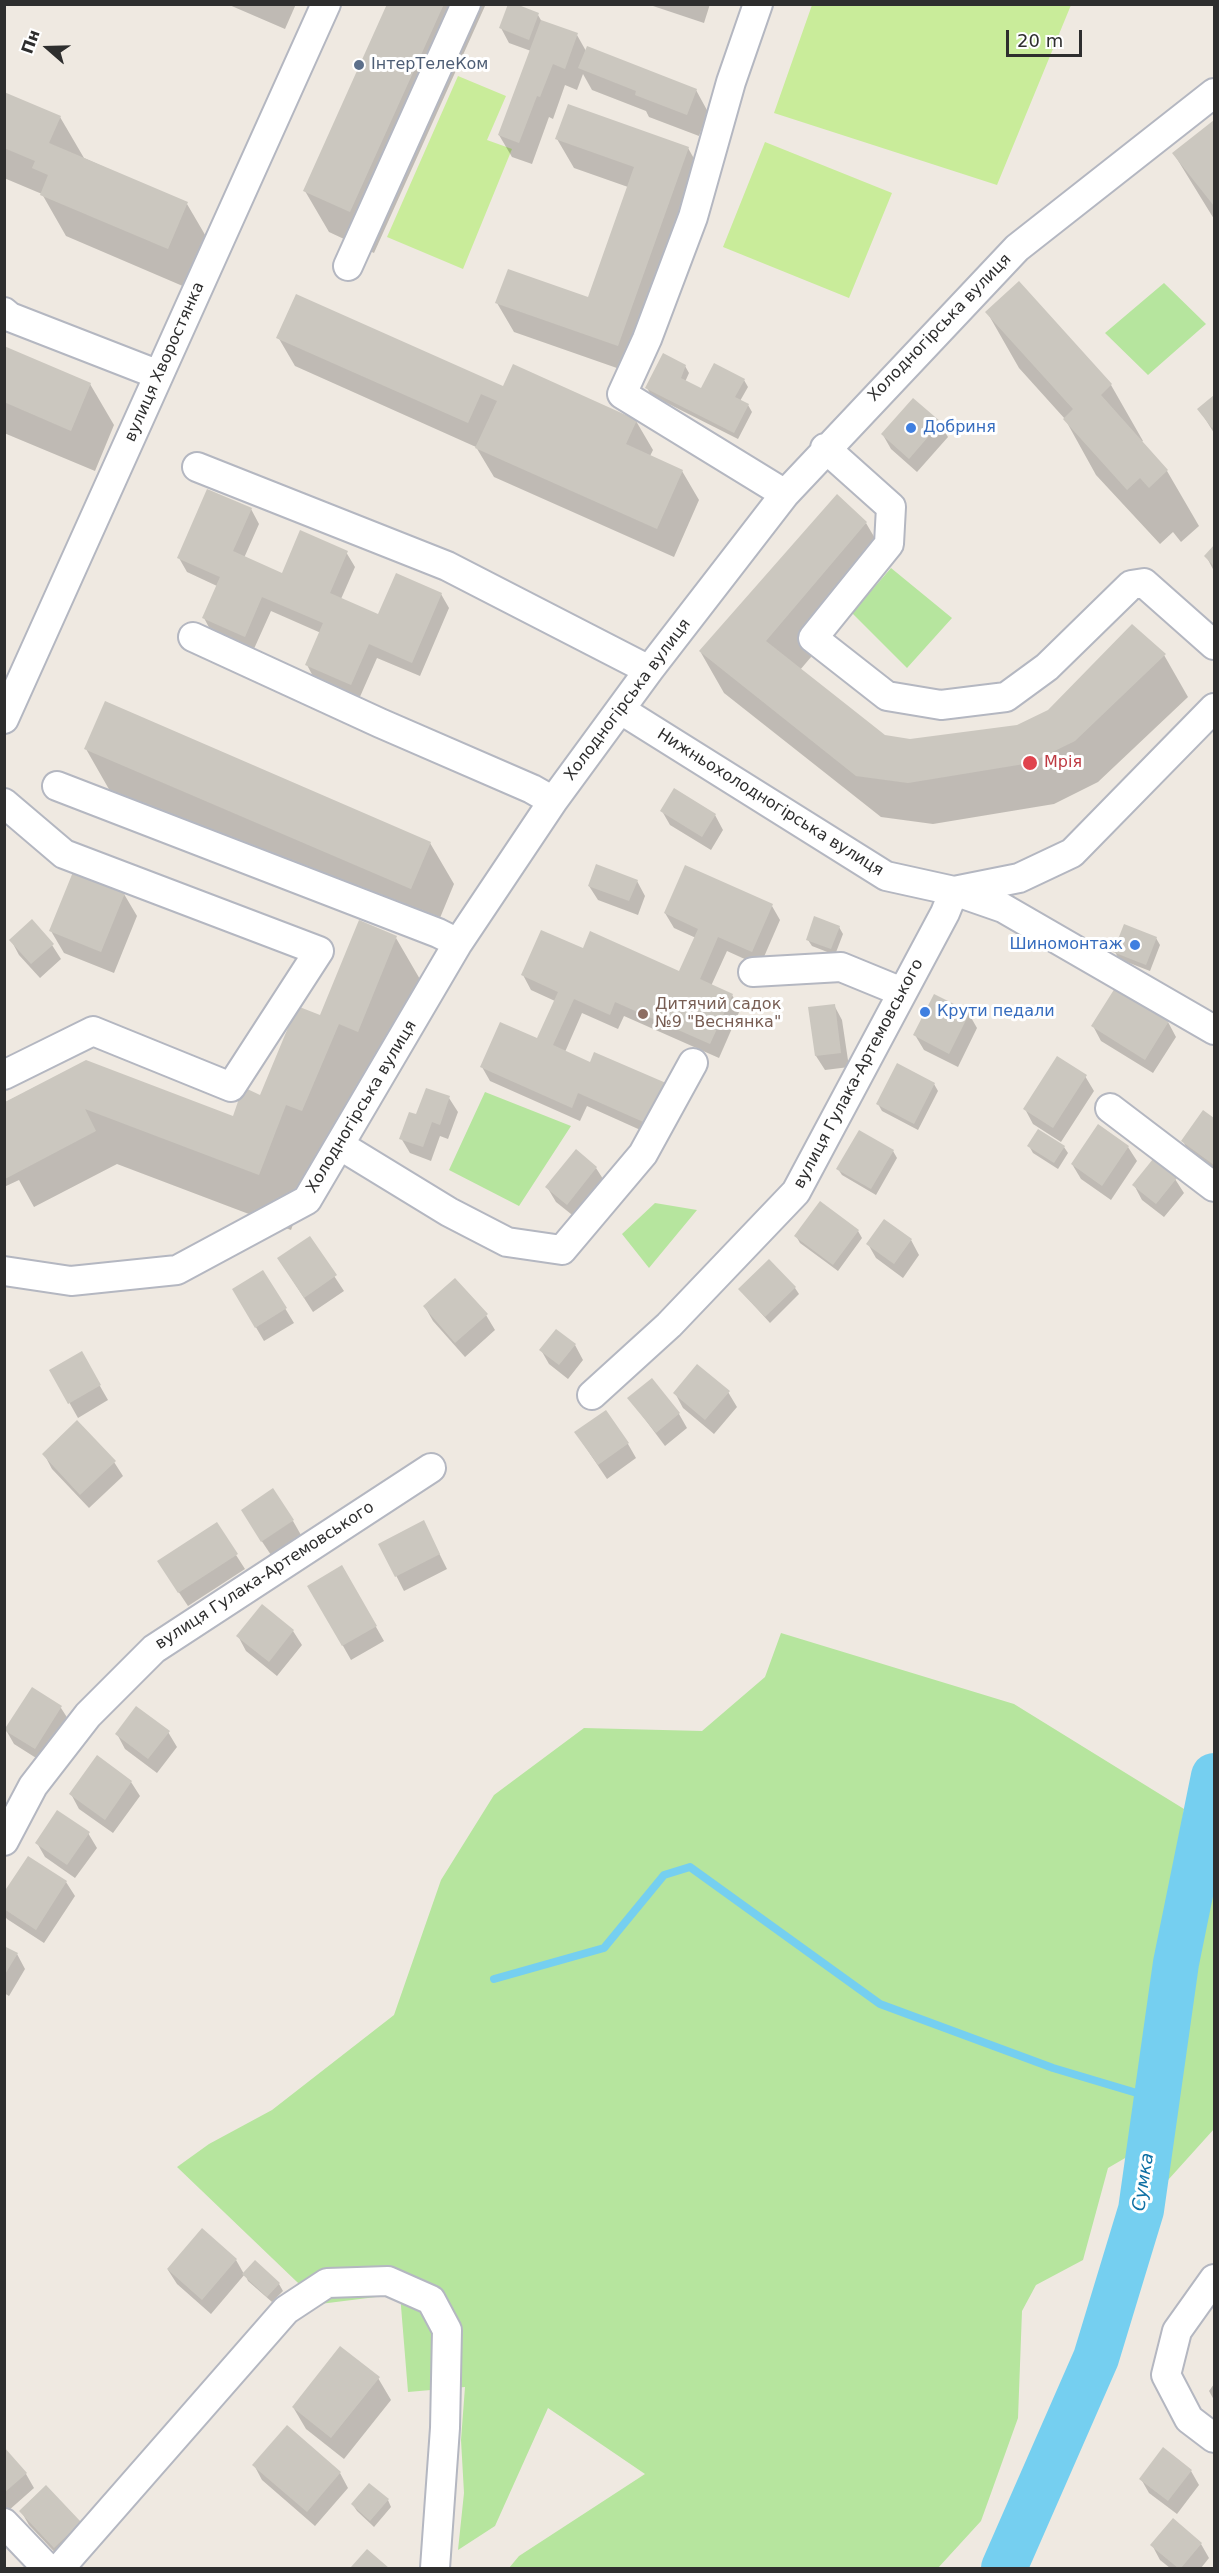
<!DOCTYPE html>
<html>
<head>
<meta charset="utf-8">
<style>
  body { margin:0 }
  #map { position:relative; width:1219px; height:2573px; overflow:hidden; background:#efe9e1; font-family:"DejaVu Sans",sans-serif }
  canvas { display:block }
  .frame { position:absolute; inset:0; border:6px solid #2e2e2e; pointer-events:none }
  .north { position:absolute; left:18px; top:18px; width:60px; height:60px; -webkit-text-stroke:4px #fff; paint-order:stroke; rotate:290deg; font-size:16px; font-weight:700; line-height:24px; text-align:center; color:#2e2e2e }
  .north::after { content:''; display:block; margin:auto; width:21px; height:27px; background:#2e2e2e; clip-path:polygon(50% 0,100% 100%,50% 72%,0 100%) }
  .scale { position:absolute; left:1006px; top:30px; width:76px; height:27px; box-sizing:border-box; border:3px solid #2e2e2e; border-top:0; padding-left:8px; font-size:18px; line-height:21px; white-space:nowrap; color:#2e2e2e; -webkit-text-stroke:4px #fff; paint-order:stroke }
</style>
</head>
<body>
<div id="map">
<canvas width="1219" height="2573"></canvas>
<div class="frame"></div>
<div class="north">Пн</div>
<div class="scale">20 m</div>
</div>
<script>
const ctx = document.querySelector('canvas').getContext('2d');
ctx.lineJoin = 'round';
function paint(path, color) { ctx.fillStyle = color; ctx.fill(path, 'evenodd'); }
const poly = rows => new Path2D(rows.map(r => 'M' + r).join(''));
function trace(path, color, width, dash) { ctx.strokeStyle = color; ctx.lineWidth = width; ctx.lineCap = dash ? 'butt' : 'round'; ctx.setLineDash(dash || []); ctx.stroke(path); }
function drawText(font, color, halo, rows, align = 'center') {
  ctx.font = font + ' "DejaVu Sans",sans-serif'; ctx.lineWidth = 6; ctx.setLineDash([]); ctx.textBaseline = 'middle'; ctx.strokeStyle = halo; ctx.fillStyle = color; for (const [text, x, y, turn = 0] of rows) {
    ctx.save(); ctx.translate(x, y); ctx.rotate((+turn || 0) * Math.PI / 180); ctx.textAlign = isNaN(turn) ? turn : align; if (halo) ctx.strokeText(text, 0, 0); ctx.fillText(text, 0, 0); ctx.restore();
  }
}
const green = poly([
  [1164,283,1206,324,1148,375,1105,333],
  [891,568,952,618,907,668,852,613],
  [485,1092,571,1126,519,1206,449,1170],
  [655,1203,697,1210,649,1268,622,1234],
  [781,1633,1014,1704,1184,1809,1132,2154,1108,2168,1083,2260,1036,2285,1022,2311,1018,2418,981,2521,938,2568,509,2568,519,2556,645,2474,548,2408,495,2526,458,2550,464,2493,461,2440,465,2387,408,2392,400,2294,320,2304,177,2167,209,2144,272,2110,394,2015,441,1880,494,1795,584,1728,702,1731,765,1677],
  [1214,1776,1214,2129,1141,2210,1176,1963]
]);
const pitch = poly([
  [812,5,812,4,1071,5,997,185,774,113],
  [458,76,506,96,487,140,512,149,463,269,387,237],
  [765,142,892,193,849,298,723,247]
]);
const shadow = poly([
  [227,4,296,4,285,29],
  [389,4,485,6,374,253,329,232,305,191],
  [647,4,710,4,704,23],
  [538,15,542,22,577,35,586,51,696,90,708,112,699,136,649,117,646,111,592,90,583,74,577,90,565,85,553,119,549,117,532,164,512,157,499,135,531,51,509,43,501,28],
  [4,93,60,117,84,158,187,204,211,245,192,290,66,236,42,194,4,178],
  [1214,122,1214,219,1174,154],
  [557,139,688,148,705,178,634,374,514,332,497,303,589,299,628,187,574,168],
  [1019,283,1111,385,1143,441,1141,442,1167,471,1199,526,1181,542,1173,532,1160,544,1096,475,1065,419,1019,368,987,312],
  [278,337,504,388,636,421,653,450,650,456,682,471,699,500,674,557,494,477,476,447,295,366],
  [4,347,90,384,114,425,95,471,4,433],
  [685,366,689,373,685,382,702,390,744,380,748,387,740,401,748,405,752,412,738,439,651,395,647,388],
  [1214,397,1214,433,1199,409],
  [939,423,948,437,917,472,891,449,883,435],
  [251,509,259,524,244,558,283,575,346,552,355,567,341,599,378,616,441,594,449,608,420,676,377,658,359,699,315,680,307,665,321,633,271,611,253,651,212,633,204,618,217,586,187,572,179,558],
  [866,523,890,564,800,670,884,736,910,740,1018,727,1164,655,1188,697,1098,782,1054,804,933,824,881,817,724,693,700,651],
  [1214,547,1214,571,1206,556],
  [86,749,430,843,454,884,435,930,110,791],
  [662,811,715,815,723,830,711,850,670,825],
  [637,881,645,896,638,915,598,900,589,886],
  [124,894,137,916,114,973,64,953,51,931],
  [772,906,780,920,760,966,727,951,711,986,732,995,740,1010,719,1058,624,1016,618,1029,582,1013,565,1052,591,1064,595,1054,656,1137,587,1106,580,1121,490,1081,482,1067,538,1040,555,1001,531,990,523,975,583,950,680,973,696,938,674,928,665,913],
  [839,927,843,934,835,955,812,946,808,940],
  [396,938,428,993,317,1159,291,1230,117,1164,34,1207,19,1180,4,1187,4,1103,86,1061,234,1118,261,1096,320,1017],
  [1156,938,1160,945,1150,971,1119,959,1115,952],
  [11,940,52,945,61,959,40,978,19,955],
  [834,1005,842,1020,849,1067,825,1070,816,1056,810,1009],
  [969,1014,977,1028,958,1067,924,1050,915,1035],
  [1168,1022,1176,1037,1153,1073,1101,1041,1093,1026],
  [1085,1076,1094,1091,1061,1142,1033,1124,1025,1109],
  [934,1084,938,1091,918,1130,882,1111,878,1104],
  [449,1098,458,1112,448,1139,440,1136,431,1161,410,1153,401,1138,417,1116],
  [1203,1112,1214,1120,1214,1172,1191,1156,1183,1141],
  [859,1132,893,1151,897,1158,876,1195,842,1175,838,1169],
  [1029,1146,1064,1147,1068,1153,1058,1169,1033,1153],
  [1128,1147,1137,1161,1111,1200,1081,1179,1072,1164],
  [596,1168,605,1182,576,1218,556,1202,547,1187],
  [1175,1179,1184,1193,1164,1217,1142,1200,1134,1185],
  [858,1231,862,1238,838,1271,800,1243,796,1236],
  [309,1238,344,1291,313,1312,279,1259],
  [911,1240,919,1255,903,1278,876,1258,868,1244],
  [263,1272,294,1323,264,1341,234,1290],
  [795,1288,799,1294,770,1323,740,1290],
  [425,1307,486,1315,495,1330,465,1357,433,1321],
  [575,1345,583,1360,568,1379,549,1364,541,1350],
  [81,1353,108,1400,78,1418,51,1370],
  [728,1392,737,1407,714,1434,683,1408,675,1393],
  [629,1398,679,1414,687,1428,665,1446],
  [576,1433,628,1444,636,1458,607,1479],
  [44,1454,114,1462,123,1476,89,1508,52,1469],
  [293,1521,301,1535,271,1555,251,1525],
  [431,1537,447,1569,404,1591,380,1544],
  [236,1555,245,1569,188,1606,168,1576],
  [342,1567,384,1641,351,1660,309,1586],
  [262,1606,293,1631,302,1645,277,1676,246,1651,238,1636],
  [32,1689,61,1708,70,1722,44,1763,14,1744,6,1730],
  [168,1732,177,1747,157,1773,125,1749,117,1734],
  [131,1782,140,1796,113,1833,79,1809,71,1794],
  [88,1833,97,1848,75,1878,45,1857,37,1843],
  [66,1882,75,1896,44,1943,7,1919,4,1915,4,1895],
  [4,1947,17,1954,25,1969,9,1996,4,1993],
  [236,2260,244,2274,279,2284,283,2291,272,2302,248,2281,245,2274,211,2314,177,2284,168,2270],
  [378,2378,391,2400,344,2459,306,2429,293,2407],
  [1214,2384,1214,2400,1209,2391],
  [4,2449,26,2474,34,2488,8,2511,4,2508],
  [254,2465,340,2473,348,2488,315,2526,262,2480],
  [1191,2471,1199,2485,1177,2514,1149,2493,1141,2479],
  [388,2500,391,2507,374,2527,357,2511,353,2505],
  [21,2511,80,2522,88,2537,63,2561,29,2525],
  [1201,2544,1209,2558,1201,2568,1170,2568,1160,2560,1152,2545]
]);
const stream = poly([
  [494,1979,604,1948,664,1875,690,1867,880,2004,1053,2068,1157,2099]
]);
const river = poly([
  [1004,2568,1096,2358,1141,2210,1176,1963,1214,1776]
]);
const building = poly([
  [387,4,444,4,350,212,303,191],
  [508,4,516,4,539,13,529,40,499,28],
  [541,20,578,33,565,69,553,64,540,97,537,96,519,143,498,135],
  [587,46,697,89,687,115,635,95,636,91,578,68],
  [4,92,61,116,49,143,188,202,168,249,40,195,48,175,32,168,35,161,4,148],
  [568,104,689,147,618,346,495,303,508,269,588,297,634,167,555,139],
  [1214,120,1214,206,1172,153],
  [1019,281,1112,384,1101,395,1168,470,1149,488,1140,478,1127,490,1063,419,1073,409,985,312],
  [296,294,503,386,513,364,637,420,626,444,683,470,657,529,475,448,497,401,481,394,468,423,276,338],
  [4,346,91,383,71,431,4,402],
  [663,353,686,365,681,378,701,388,714,363,745,379,735,397,749,404,734,433,645,388],
  [1214,395,1214,426,1212,428,1197,409],
  [913,398,941,422,909,459,881,434],
  [207,489,252,508,233,551,282,573,300,530,348,551,330,593,378,614,396,573,442,593,412,663,369,644,351,685,305,665,323,623,262,597,245,637,202,618,220,577,177,558],
  [837,494,867,522,766,641,885,735,910,739,1017,725,1048,710,1132,624,1166,654,1075,741,1030,763,908,783,856,776,699,651],
  [1214,545,1214,566,1204,556],
  [105,701,431,842,411,889,84,749],
  [674,788,716,814,702,837,660,811],
  [596,864,638,880,629,901,588,886],
  [685,865,773,904,752,952,718,937,700,979,733,994,710,1044,615,1002,610,1015,574,999,553,1045,590,1062,594,1052,666,1083,648,1124,578,1093,572,1108,480,1067,500,1022,537,1038,558,992,521,975,541,930,583,948,590,931,679,971,698,929,664,913],
  [73,872,125,893,101,952,49,931],
  [814,916,840,926,831,949,806,940],
  [32,919,54,944,31,964,9,940],
  [359,920,397,936,358,1032,339,1024,302,1111,286,1105,259,1175,85,1109,96,1131,5,1179,5,1102,86,1060,233,1116,243,1087,260,1095,297,1006,320,1015],
  [1124,924,1157,937,1146,965,1113,952],
  [1115,988,1169,1021,1145,1060,1091,1026],
  [934,994,970,1012,949,1054,913,1035],
  [835,1004,841,1053,815,1056,808,1007],
  [1057,1056,1087,1075,1053,1128,1023,1109],
  [897,1063,935,1083,914,1124,876,1104],
  [426,1088,450,1096,440,1125,432,1122,423,1147,399,1139,409,1112,416,1114],
  [1203,1110,1214,1118,1214,1165,1181,1141],
  [1098,1124,1129,1146,1102,1186,1071,1164],
  [1038,1129,1065,1146,1054,1163,1027,1146],
  [859,1130,894,1150,871,1189,836,1169],
  [576,1149,597,1167,567,1205,545,1187],
  [1153,1159,1177,1178,1156,1204,1132,1185],
  [820,1201,859,1230,833,1265,794,1236],
  [884,1219,912,1239,894,1264,866,1244],
  [310,1236,337,1275,304,1298,277,1258],
  [769,1259,796,1287,765,1317,738,1289],
  [263,1270,287,1308,255,1328,232,1289],
  [455,1278,488,1314,455,1343,423,1306],
  [556,1329,576,1344,559,1365,539,1350],
  [82,1351,101,1385,68,1404,49,1370],
  [697,1364,730,1391,705,1420,673,1393],
  [652,1378,680,1413,656,1433,627,1398],
  [606,1410,629,1443,598,1465,574,1432],
  [77,1420,116,1461,80,1495,42,1454],
  [273,1488,294,1520,261,1542,241,1510],
  [424,1520,440,1554,395,1577,378,1544],
  [217,1522,238,1554,178,1593,157,1561],
  [342,1565,377,1626,342,1646,307,1586],
  [262,1604,294,1630,269,1662,236,1636],
  [32,1687,62,1706,35,1749,4,1730],
  [136,1706,170,1731,148,1759,115,1734],
  [97,1755,132,1781,105,1820,69,1794],
  [57,1810,90,1832,67,1865,35,1843],
  [28,1856,67,1881,36,1930,4,1909,4,1892],
  [4,1946,18,1953,4,1976],
  [202,2228,237,2259,202,2300,167,2269],
  [255,2260,280,2283,267,2297,242,2274],
  [340,2346,380,2377,331,2438,292,2407],
  [287,2425,341,2472,307,2512,252,2465],
  [4,2447,27,2473,4,2493],
  [1163,2447,1192,2470,1168,2501,1139,2479],
  [369,2483,389,2499,370,2521,351,2504],
  [46,2485,81,2522,54,2548,19,2511],
  [1173,2518,1202,2543,1181,2568,1178,2568,1150,2545],
  [367,2549,389,2568,353,2568,351,2567]
]);
const minor = poly([
  [758,4,731,82,693,217,647,339,622,394,785,494],
  [348,266,466,4],
  [4,312,10,317,159,375],
  [825,448,891,507,889,544,813,638,887,696,941,705,1006,697,1047,667,1131,585,1144,583,1214,645],
  [197,467,447,566,649,670],
  [193,637,380,723,532,789,553,801],
  [621,710,886,876,954,891,1019,878,1072,853,1214,708],
  [4,719,326,4],
  [57,786,438,933,458,943],
  [4,803,64,854,319,951,231,1087,93,1031,4,1075],
  [753,972,841,967,902,992],
  [1110,1108,1214,1187],
  [341,1146,449,1212,507,1242,562,1250,643,1154,693,1063],
  [4,1271,71,1281,177,1270,307,1200,458,943,553,801,649,670,785,494,1017,248,1214,93],
  [592,1395,669,1325,796,1192,945,913,954,891,1003,908,1214,1030],
  [4,1841,33,1786,88,1715,154,1649,431,1468],
  [1214,2279,1177,2331,1166,2375,1189,2419,1214,2438],
  [4,2523,47,2568],
  [60,2568,286,2310,327,2283,388,2281,431,2300,447,2330,445,2428,435,2568]
]);
const markers = [
  [359,65,6,"#5c6f8a"],
  [911,428,6,"#3f7fe0"],
  [1030,763,8,"#e0444e"],
  [1135,945,6,"#3f7fe0"],
  [925,1012,6,"#3f7fe0"],
  [643,1014,6,"#8d6e63"]
];
const serviceNames = [
  ["ІнтерТелеКом",371,65]
];
const streetNames = [
  ["Холодногірська вулиця",940,328,-46],
  ["вулиця Хворостянка",165,362,-66],
  ["Холодногірська вулиця",628,700,-53],
  ["Нижньохолодногірська вулиця",770,803,32],
  ["вулиця Гулака-Артемовського",859,1074,-62],
  ["Холодногірська вулиця",362,1107,-59],
  ["вулиця Гулака-Артемовського",265,1576,-33]
];
const shopNames = [
  ["Добриня",923,428],
  ["Шиномонтаж",1123,945,"right"],
  ["Крути педали",937,1012]
];
const healthNames = [
  ["Мрія",1044,763]
];
const educationNames = [
  ["Дитячий садок",655,1005],
  ["№9 \"Веснянка\"",655,1023]
];
const waterNames = [
  ["Сумка",1144,2182,-81]
];
paint(green, '#b6e59e');
paint(pitch, '#c9ec9a');
paint(shadow, '#0003');
trace(stream, '#75cff0', 8);
trace(river, '#75cff0', 46);
paint(building, '#cbc7bf');
trace(minor, '#b4b7c1', 32);
trace(minor, '#fff', 28);
for (const [x, y, r, color] of markers) { const dot = new Path2D(); dot.arc(x, y, r, 0, 2 * Math.PI); ctx.fillStyle = color; ctx.fill(dot); trace(dot, '#fff', 2); }
drawText('16px', '#4e5e75', '#fff', serviceNames, 'left');
drawText('16px', '#2e2e2e', '#fff', streetNames);
drawText('16px', '#366cbe', '#fff', shopNames, 'left');
drawText('16px', '#be3a42', '#fff', healthNames, 'left');
drawText('16px', '#785e54', '#fff', educationNames, 'left');
drawText('italic 18px', '#0d6fa3', '#fff', waterNames);
</script>
</body>
</html>
